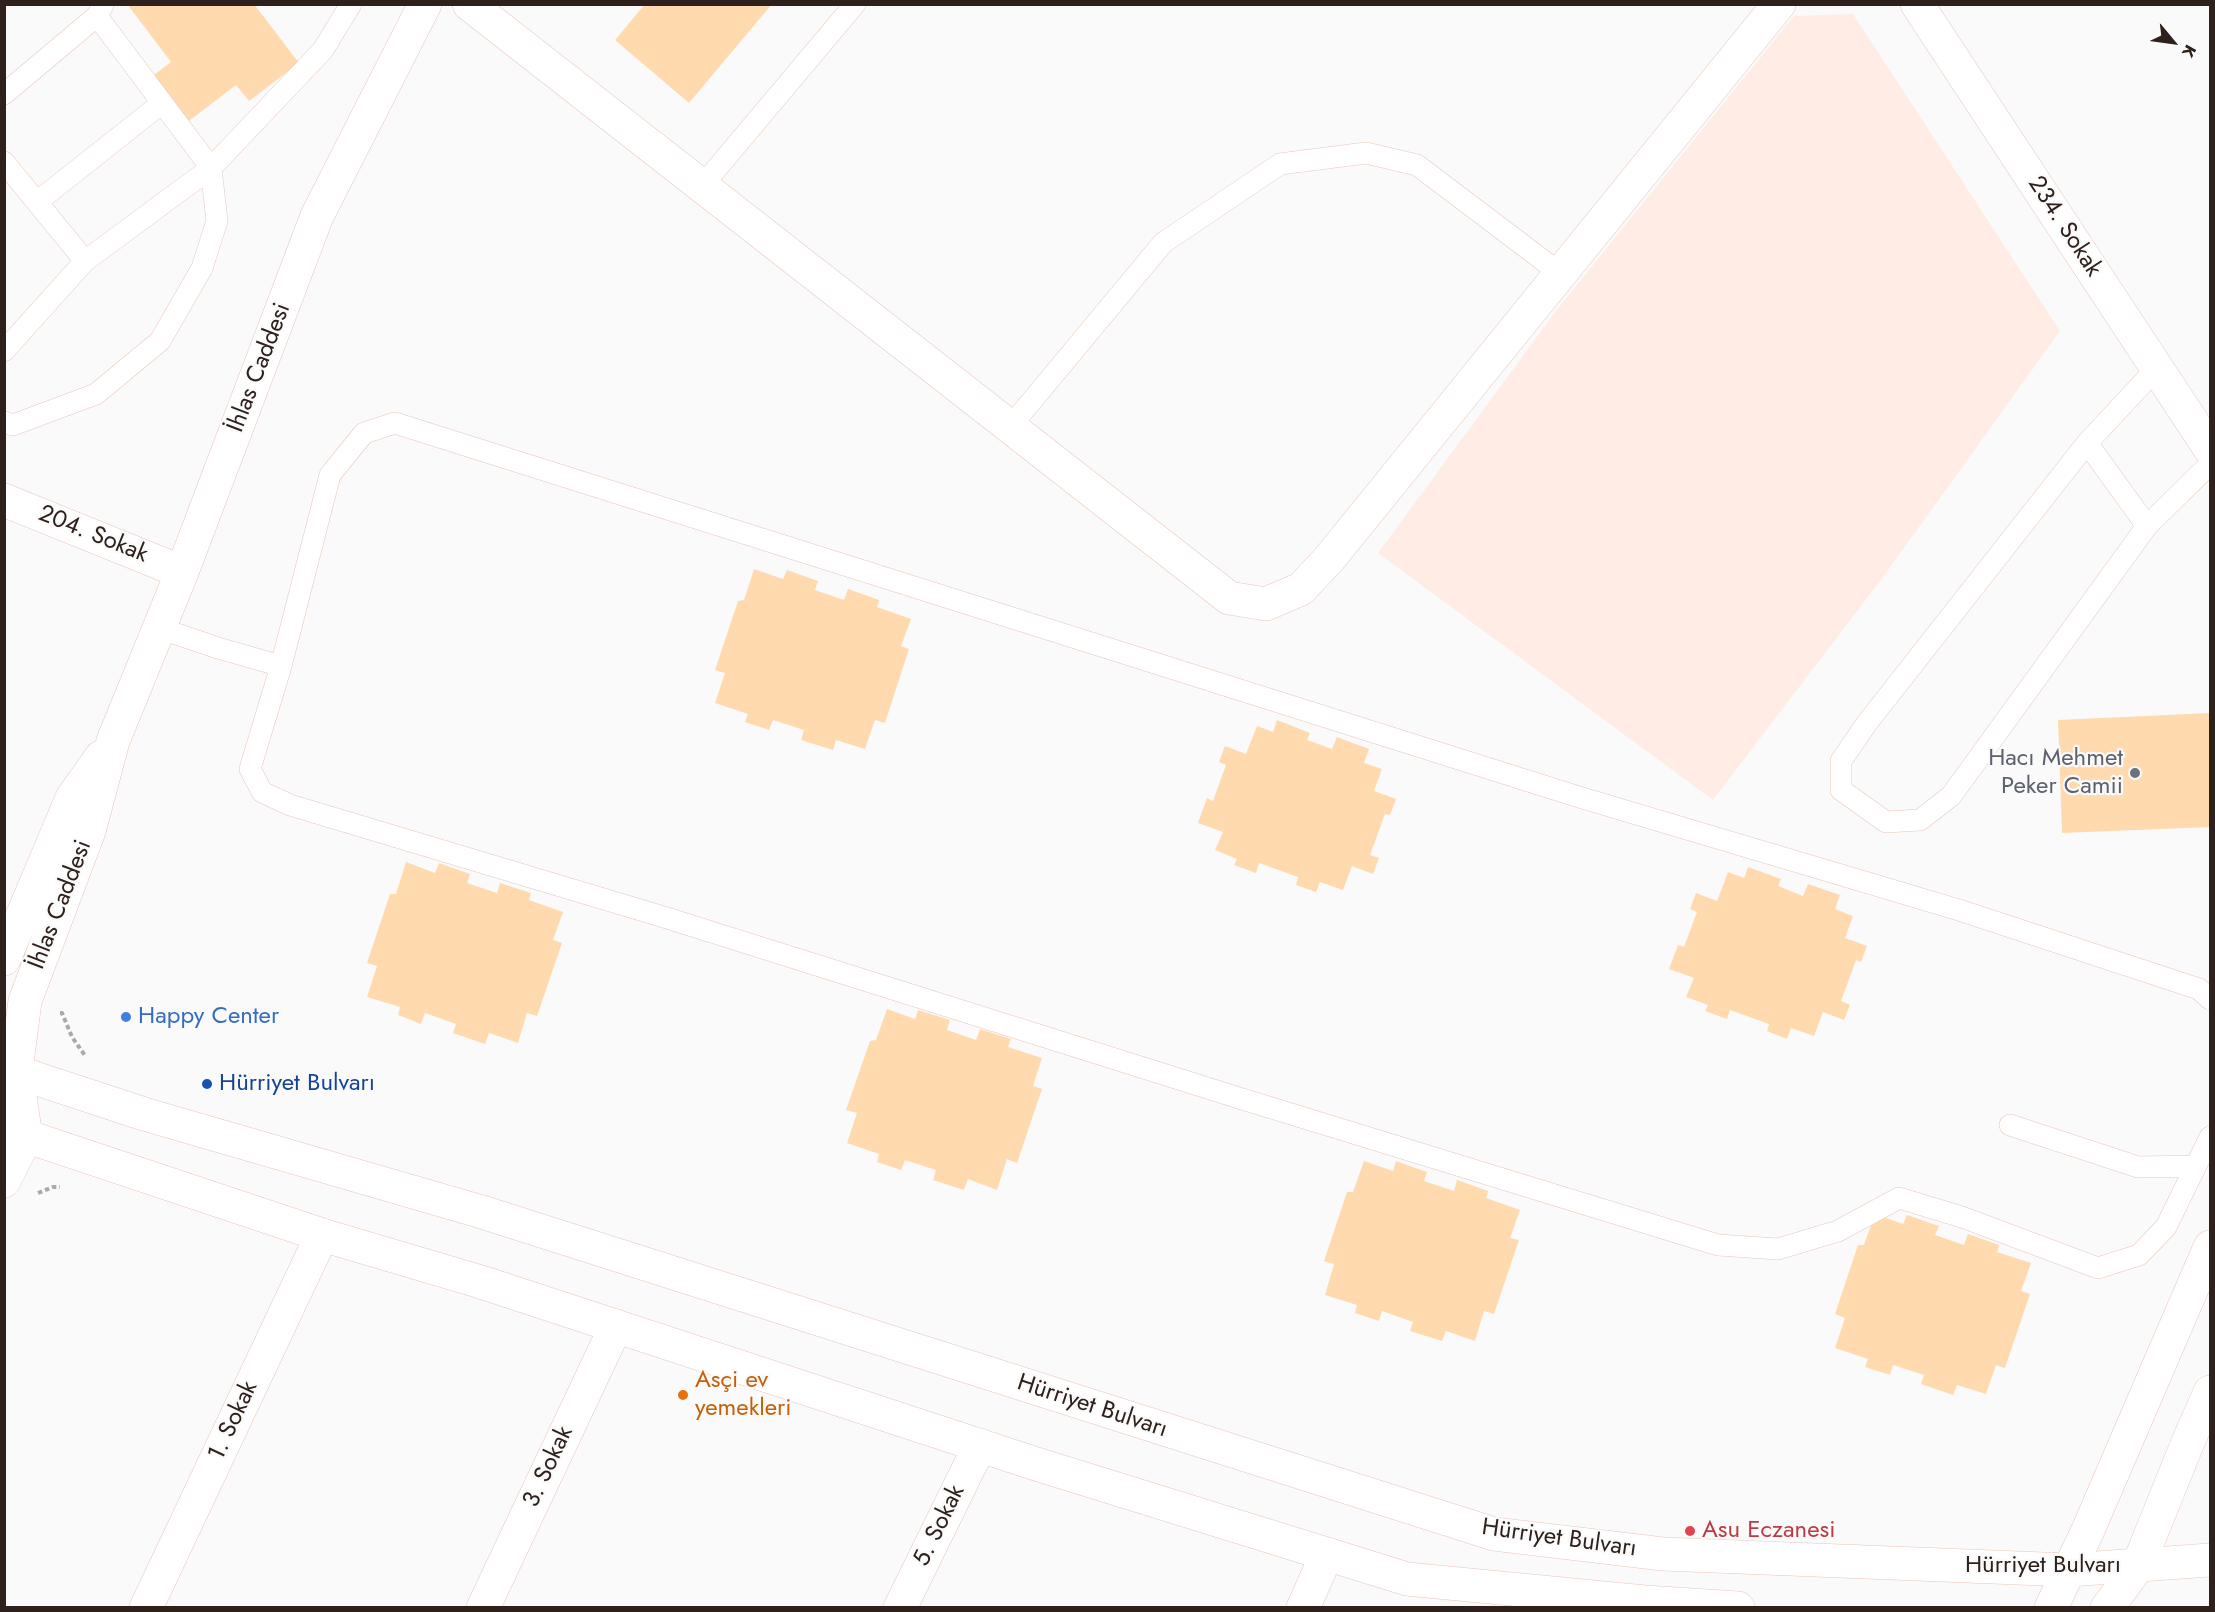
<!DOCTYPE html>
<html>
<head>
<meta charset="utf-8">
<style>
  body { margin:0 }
  #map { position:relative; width:2215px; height:1612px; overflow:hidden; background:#fafafa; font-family:Jost,sans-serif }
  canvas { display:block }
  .frame { position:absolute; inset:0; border:6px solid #2e201b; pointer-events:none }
  .north { position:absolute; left:2143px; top:12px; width:60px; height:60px; -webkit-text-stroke:4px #fafafa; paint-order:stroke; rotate:119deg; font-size:16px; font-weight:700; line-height:24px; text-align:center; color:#2e201b }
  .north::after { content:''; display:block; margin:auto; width:21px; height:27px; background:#2e201b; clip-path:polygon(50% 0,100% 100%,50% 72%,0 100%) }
</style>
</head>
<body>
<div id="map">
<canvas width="2215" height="1612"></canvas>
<div class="frame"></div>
<div class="north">K</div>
</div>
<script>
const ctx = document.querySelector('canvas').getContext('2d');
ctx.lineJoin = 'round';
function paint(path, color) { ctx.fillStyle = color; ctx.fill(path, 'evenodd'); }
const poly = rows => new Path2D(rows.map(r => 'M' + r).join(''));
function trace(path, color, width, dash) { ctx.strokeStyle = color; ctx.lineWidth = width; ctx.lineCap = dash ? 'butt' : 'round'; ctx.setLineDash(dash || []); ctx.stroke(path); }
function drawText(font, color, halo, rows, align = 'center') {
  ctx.font = font + ' Jost,sans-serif'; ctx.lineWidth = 4.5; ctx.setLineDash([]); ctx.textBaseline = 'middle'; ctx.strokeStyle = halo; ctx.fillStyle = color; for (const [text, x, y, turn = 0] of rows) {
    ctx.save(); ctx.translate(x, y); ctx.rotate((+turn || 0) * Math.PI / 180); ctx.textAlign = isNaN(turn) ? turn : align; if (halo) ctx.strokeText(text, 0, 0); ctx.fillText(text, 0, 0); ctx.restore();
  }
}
const built = poly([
  [1853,14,2060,331,1883,577,1713,800,1378,553,1556,311,1794,16]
]);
const building = poly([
  [127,4,254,4,299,63,249,101,236,85,185,124,150,78,171,62],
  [645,4,772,4,689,103,615,40],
  [754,569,783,579,787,570,818,581,815,590,844,600,848,589,879,600,877,607,911,619,901,646,909,649,885,723,875,720,865,749,836,740,833,750,801,740,804,730,773,720,769,730,745,722,748,714,715,703,725,673,715,670,738,601,744,600],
  [2210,713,2210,827,2062,833,2058,720],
  [1277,720,1310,733,1307,740,1332,749,1337,737,1369,749,1364,763,1382,769,1374,791,1396,799,1390,815,1385,814,1370,855,1379,858,1373,874,1352,866,1343,890,1320,882,1316,892,1296,885,1298,877,1259,863,1256,873,1234,865,1237,859,1215,850,1223,832,1198,823,1207,798,1213,801,1226,765,1219,762,1225,746,1246,754,1257,726,1273,732],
  [406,862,435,873,439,863,470,874,467,883,497,893,500,883,531,893,529,900,563,912,553,940,562,943,537,1016,527,1013,518,1043,489,1033,485,1044,453,1033,456,1024,425,1013,421,1024,398,1015,400,1007,367,997,377,966,367,963,390,894,396,894],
  [1748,867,1781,879,1778,886,1803,896,1808,884,1840,895,1835,909,1853,916,1845,938,1867,946,1861,962,1856,960,1841,1001,1850,1005,1844,1020,1823,1012,1814,1036,1791,1028,1787,1039,1767,1031,1769,1024,1730,1010,1727,1019,1705,1011,1708,1005,1686,997,1694,978,1669,969,1678,945,1684,947,1697,912,1690,909,1696,893,1717,901,1728,872,1744,878],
  [887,1009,915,1019,918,1010,950,1020,947,1030,976,1040,980,1029,1011,1039,1008,1047,1042,1058,1033,1086,1042,1089,1017,1163,1007,1159,997,1190,968,1179,964,1190,933,1180,936,1170,905,1160,901,1170,877,1162,879,1154,847,1143,857,1113,846,1110,870,1041,876,1040],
  [1364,1161,1393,1171,1396,1161,1427,1172,1424,1181,1454,1191,1457,1180,1488,1191,1486,1198,1520,1210,1510,1238,1519,1240,1494,1314,1484,1311,1475,1341,1446,1331,1442,1341,1410,1331,1413,1322,1382,1311,1379,1321,1355,1313,1357,1305,1325,1295,1334,1264,1324,1261,1347,1192,1353,1192],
  [1875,1214,1903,1224,1907,1215,1939,1226,1935,1235,1964,1245,1968,1234,1999,1245,1997,1252,2031,1263,2021,1291,2030,1294,2005,1368,1996,1365,1986,1394,1957,1385,1953,1395,1921,1384,1924,1375,1893,1365,1890,1375,1865,1367,1868,1359,1835,1348,1845,1318,1835,1314,1858,1245,1864,1245]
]);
const path = poly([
  [60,1013,62,1013,72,1037,86,1057],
  [38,1193,53,1187,60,1187]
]);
const service = poly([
  [4,94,97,16,103,5],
  [4,162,85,261],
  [702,186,855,4],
  [37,202,162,103],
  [4,351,85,261,211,168,323,50,351,4],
  [2157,368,2087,443,1867,723,1841,761,1841,790,1886,822,1920,820,1951,796,2147,526,2210,464],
  [4,422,13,425,96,394,160,341,202,268,217,221,211,168,97,16],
  [1010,427,1163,243,1280,164,1366,153,1417,165,1561,274],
  [2087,443,2147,526],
  [159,628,218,648,281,666],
  [2210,999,2199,989,1959,910,1579,797,395,423,364,433,330,475,281,666,250,769,262,792,290,805,667,918,1239,1098,1718,1245,1778,1249,1838,1231,1899,1198,1962,1217,2098,1268,2139,1255,2166,1227,2210,1137],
  [2010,1125,2138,1167,2196,1166]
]);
const minor = poly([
  [469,4,1229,598,1266,604,1301,589,1329,559,1779,4],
  [146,1608,322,1235],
  [483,1608,616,1326],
  [900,1608,980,1445],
  [1303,1608,1327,1554]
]);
const tertiary = poly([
  [1917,4,2210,449],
  [4,500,182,572],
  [4,959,72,798,101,757],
  [16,1070,25,1001,89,831,113,741,182,572,317,216,425,4]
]);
const secondary = poly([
  [4,1181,26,1137],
  [2051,1608,2088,1530,2210,1247],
  [2107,1608,2138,1566,2188,1442,2210,1392]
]);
const primary = poly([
  [4,1068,144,1114,482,1212,1494,1534,1663,1554,2069,1570,2210,1560],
  [16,1070,26,1137],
  [4,1129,322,1235,481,1282,1033,1463,1407,1579,1645,1602,1738,1608]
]);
const markers = [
  [2135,773,6,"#6b7280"],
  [126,1017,6,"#3f7fe0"],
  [207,1084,6,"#1a4fb4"],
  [683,1395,6,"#e8710a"],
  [1690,1531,6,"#e0444e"]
];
const streetNames = [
  ["234. Sokak",2064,227,57],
  ["İhlas Caddesi",260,368,-69],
  ["204. Sokak",93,535,22],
  ["İhlas Caddesi",61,905,-69],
  ["Hürriyet Bulvarı",1092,1407,18],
  ["1. Sokak",234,1421,-65],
  ["3. Sokak",549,1467,-65],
  ["5. Sokak",940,1526,-64],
  ["Hürriyet Bulvarı",1559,1539,8],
  ["Hürriyet Bulvarı",2043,1566]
];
const worshipNames = [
  ["Hacı Mehmet",2123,759],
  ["Peker Camii",2123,787]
];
const shopNames = [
  ["Happy Center",138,1017]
];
const transitNames = [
  ["Hürriyet Bulvarı",219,1084]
];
const foodNames = [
  ["Asçi ev",695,1381],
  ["yemekleri",695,1409]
];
const healthNames = [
  ["Asu Eczanesi",1702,1531]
];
paint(built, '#feece5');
paint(building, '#ffdaae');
trace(service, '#e9c5b7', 22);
trace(minor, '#e9c5b7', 34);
trace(tertiary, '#e9c5b7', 34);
trace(secondary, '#e9c5b7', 34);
trace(primary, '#e9c5b7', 34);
trace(path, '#ada8a6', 4, [4.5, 3]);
trace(service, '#fff', 21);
trace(minor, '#fff', 33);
trace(tertiary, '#fff', 33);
trace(secondary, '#fff', 33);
trace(primary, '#fff', 33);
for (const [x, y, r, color] of markers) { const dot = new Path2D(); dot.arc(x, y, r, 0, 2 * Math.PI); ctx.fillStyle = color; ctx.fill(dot); trace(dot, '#fafafa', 2); }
drawText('24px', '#2e201b', '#fafafa', streetNames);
drawText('24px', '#5b616d', '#fafafa', worshipNames, 'right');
drawText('24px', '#366cbe', '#fafafa', shopNames, 'left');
drawText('24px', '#164399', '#fafafa', transitNames, 'left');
drawText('24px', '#c56008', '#fafafa', foodNames, 'left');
drawText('24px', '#be3a42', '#fafafa', healthNames, 'left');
</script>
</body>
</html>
